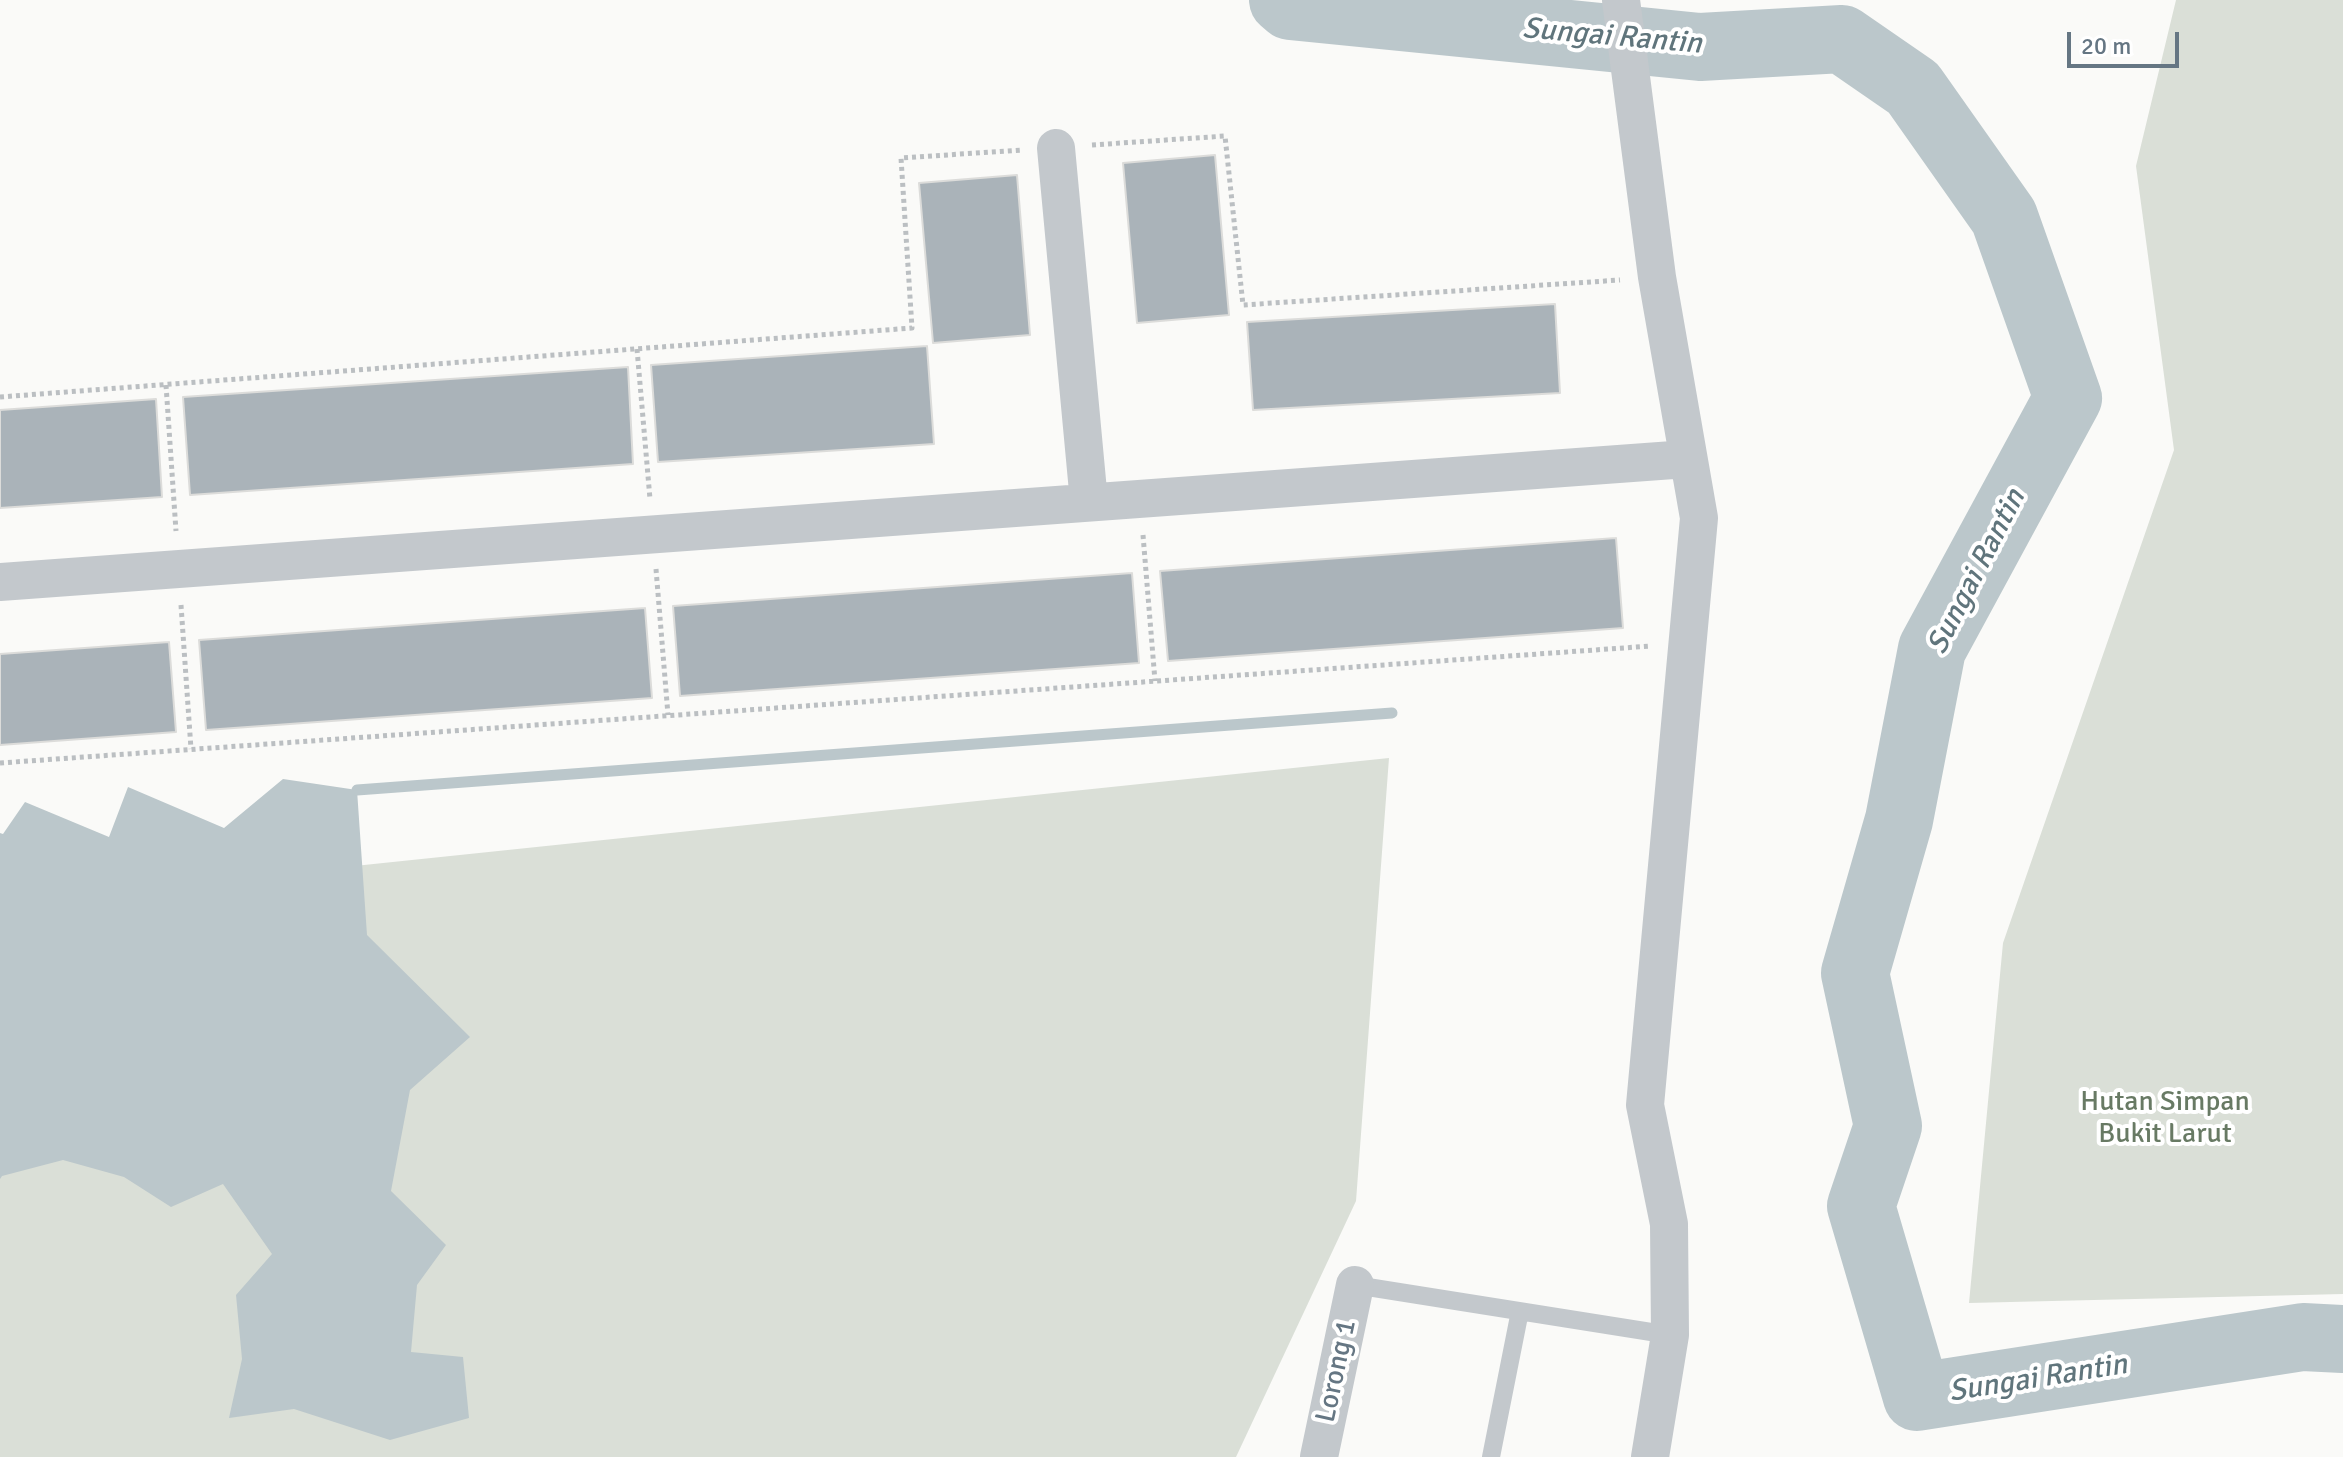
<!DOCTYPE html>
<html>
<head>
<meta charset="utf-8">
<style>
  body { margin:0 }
  #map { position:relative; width:2343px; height:1457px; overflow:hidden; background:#fafaf8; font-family:Signika,sans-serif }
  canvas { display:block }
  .scale { position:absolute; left:2067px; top:32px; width:112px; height:36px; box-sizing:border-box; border:4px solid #657683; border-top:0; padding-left:10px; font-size:24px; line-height:28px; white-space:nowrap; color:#657683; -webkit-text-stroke:6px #fff; paint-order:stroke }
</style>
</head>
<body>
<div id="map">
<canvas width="2343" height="1457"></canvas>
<div class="scale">20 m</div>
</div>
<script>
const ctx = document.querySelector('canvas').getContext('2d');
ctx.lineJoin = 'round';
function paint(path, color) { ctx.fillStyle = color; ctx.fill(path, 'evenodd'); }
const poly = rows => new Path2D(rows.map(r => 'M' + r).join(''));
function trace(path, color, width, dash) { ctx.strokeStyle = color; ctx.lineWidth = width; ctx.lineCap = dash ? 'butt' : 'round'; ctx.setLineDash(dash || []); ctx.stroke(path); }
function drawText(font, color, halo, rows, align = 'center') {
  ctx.font = font + ' Signika,sans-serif'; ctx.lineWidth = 8; ctx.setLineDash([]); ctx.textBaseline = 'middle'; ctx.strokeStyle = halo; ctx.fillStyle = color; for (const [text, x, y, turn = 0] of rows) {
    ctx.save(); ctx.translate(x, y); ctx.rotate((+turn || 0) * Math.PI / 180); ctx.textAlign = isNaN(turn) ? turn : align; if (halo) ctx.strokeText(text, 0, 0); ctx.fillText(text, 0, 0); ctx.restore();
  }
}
const green = poly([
  [2176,0,2343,0,2343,1294,1969,1303,2003,943,2174,450,2136,166],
  [1389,758,1356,1201,1236,1457,0,1457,0,903]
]);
const water = poly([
  [283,779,357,790,367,935,470,1037,410,1090,391,1191,446,1245,417,1285,411,1352,463,1357,469,1418,390,1440,294,1409,229,1418,242,1359,236,1295,272,1254,223,1184,171,1207,124,1177,63,1160,2,1176,0,1179,0,833,3,834,25,802,109,837,128,787,224,828]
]);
const stream = poly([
  [357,790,1392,713]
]);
const river = poly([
  [1283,0,1290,6,1700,47,1842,39,1913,88,2004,217,2068,398,1932,649,1899,820,1855,973,1888,1126,1861,1206,1917,1397,2303,1337,2343,1339]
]);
const building = poly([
  [1215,155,1229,315,1137,323,1123,163,1215,155],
  [1017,175,1030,335,933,343,919,183,1017,175],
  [1555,304,1560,393,1253,410,1247,322,1555,304],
  [927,346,934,444,658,462,651,365,927,346],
  [628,367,633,464,190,495,183,397,628,367],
  [156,399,162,497,0,508,0,410,156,399],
  [1616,538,1623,628,1168,661,1160,571,1616,538],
  [1132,573,1139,663,680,696,673,606,1132,573],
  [645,608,652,698,206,730,199,640,645,608],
  [169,642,176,732,0,745,0,654,169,642]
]);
const path = poly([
  [1092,145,1225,136,1243,305,1620,280],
  [637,349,650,499],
  [166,385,176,531],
  [0,397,912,328,901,158,1022,150],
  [1143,535,1155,681],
  [656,569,668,715],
  [181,605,191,749],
  [0,763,1651,646]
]);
const service = poly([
  [1355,1285,1670,1335],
  [1491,1457,1520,1311]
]);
const minor = poly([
  [1621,0,1657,277,1699,518,1645,1105,1669,1224,1670,1335,1650,1457],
  [1056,148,1089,502],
  [0,582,1687,459],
  [1319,1457,1355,1285]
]);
const parkNames = [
  ["Hutan Simpan",2165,1103],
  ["Bukit Larut",2165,1135]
];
const streetNames = [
  ["Lorong 1",1337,1371,-78]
];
const waterNames = [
  ["Sungai Rantin",1612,37,5],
  ["Sungai Rantin",1977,572,-63],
  ["Sungai Rantin",2038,1379,-9]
];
paint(green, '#dadfd7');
paint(water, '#bbc7cb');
trace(stream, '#bbc7cb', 11);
trace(river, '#bbc7cb', 68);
paint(building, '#aab3b9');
trace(building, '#dcdcda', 2);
trace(path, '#bbbfc2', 5, [4, 4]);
trace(service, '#c3c8cc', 18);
trace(minor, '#c3c8cc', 38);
drawText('28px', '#687a64', '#fff', parkNames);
drawText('28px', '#657683', '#fff', streetNames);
drawText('italic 30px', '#60757c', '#fff', waterNames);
</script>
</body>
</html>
